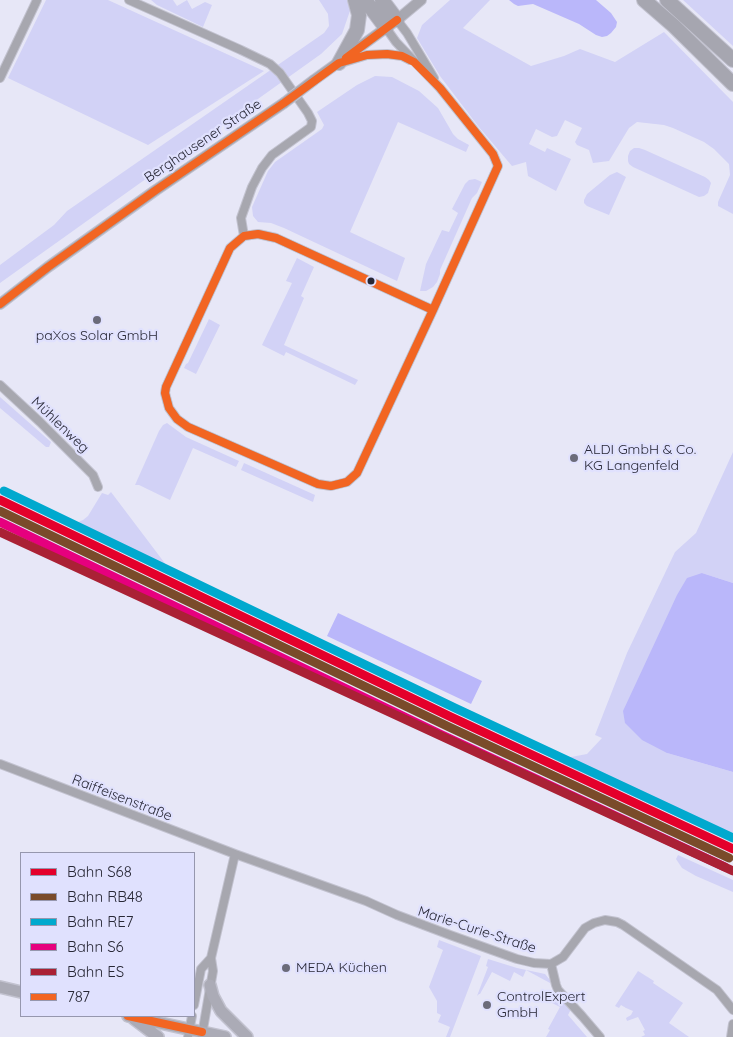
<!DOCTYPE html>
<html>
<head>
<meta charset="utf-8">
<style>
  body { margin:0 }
  #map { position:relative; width:733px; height:1037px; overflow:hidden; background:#e7e7f7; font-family:Quicksand,sans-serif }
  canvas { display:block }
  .legend { position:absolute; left:20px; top:852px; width:175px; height:165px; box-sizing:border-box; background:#e0e1fe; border:1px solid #9697ae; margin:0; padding:6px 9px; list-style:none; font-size:15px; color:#282836 }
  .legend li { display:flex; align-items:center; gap:10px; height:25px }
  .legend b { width:25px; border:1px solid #9697ae }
</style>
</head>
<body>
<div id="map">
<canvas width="733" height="1037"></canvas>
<ul class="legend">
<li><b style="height:6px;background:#e4002b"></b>Bahn S68</li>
<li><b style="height:6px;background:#7a4b2a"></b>Bahn RB48</li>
<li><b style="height:6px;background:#00a9ce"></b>Bahn RE7</li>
<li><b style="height:6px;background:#e6007e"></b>Bahn S6</li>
<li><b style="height:6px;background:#aa2135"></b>Bahn ES</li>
<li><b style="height:6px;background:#f26522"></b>787</li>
</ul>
</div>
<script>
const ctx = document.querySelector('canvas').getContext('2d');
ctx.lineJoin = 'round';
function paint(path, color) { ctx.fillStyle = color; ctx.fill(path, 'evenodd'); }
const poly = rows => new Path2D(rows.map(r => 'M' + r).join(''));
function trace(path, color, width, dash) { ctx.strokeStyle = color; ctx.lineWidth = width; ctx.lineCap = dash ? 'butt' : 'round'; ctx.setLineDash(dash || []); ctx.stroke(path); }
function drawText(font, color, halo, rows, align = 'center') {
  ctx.font = font + ' Quicksand,sans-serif'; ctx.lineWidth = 4.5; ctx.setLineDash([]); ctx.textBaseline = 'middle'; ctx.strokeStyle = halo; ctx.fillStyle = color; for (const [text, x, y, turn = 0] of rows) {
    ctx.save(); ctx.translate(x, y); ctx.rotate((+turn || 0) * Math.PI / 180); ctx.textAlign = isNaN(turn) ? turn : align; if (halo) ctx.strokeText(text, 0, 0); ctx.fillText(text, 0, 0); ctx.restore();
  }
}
const green = poly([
  [46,0,108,0,264,71,148,145,8,78],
  [151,0,173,0,177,6,187,0,192,9,205,2,212,5,203,27,157,5],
  [319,0,352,0,352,5,342,34,321,54,0,283,0,265,54,225,67,211,324,33,329,26,328,14],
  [450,0,490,0,463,28,531,66,564,56,580,49,615,62,664,32,733,102,733,214,718,206,718,202,730,175,729,164,714,149,704,142,673,128,664,125,637,122,629,128,609,161,593,163,589,150,577,145,575,142,582,128,565,120,557,136,552,137,536,129,529,144,545,152,547,148,571,159,556,191,528,176,526,162,512,166,478,126,440,76,417,38,422,25],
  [683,0,733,0,733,46],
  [375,76,392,77,419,91,438,108,453,134,458,139,469,145,466,152,398,122,350,232,405,258,397,281,284,228,271,223,258,222,253,216,252,207,268,171,275,162,322,129,324,125,317,112,357,85],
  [634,148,639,148,645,150,705,177,709,180,711,183,708,193,704,196,699,197,633,167,629,164,628,161,628,156,630,151],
  [617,172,626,177,609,215,587,206,584,203,584,200,587,194,610,175],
  [475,179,482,182,477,193,472,198,440,270,440,274,437,282,433,287,426,291,420,291,426,264,442,230,449,232,458,213,452,209,465,184,469,180],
  [297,258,314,267,301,296,304,298,284,345,358,380,355,385,286,352,284,356,262,345,292,283,286,281],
  [209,319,220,325,196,374,184,368,186,364,188,363],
  [0,397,51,442,49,447,46,447,0,408],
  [167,423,186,437,239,461,236,467,193,448,170,500,139,485,135,485,159,431,163,425],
  [733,452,733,583,702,573,667,753,733,772,733,842,562,764,571,757,587,754,602,738,595,735,627,653,675,552,696,533],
  [244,463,315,495,313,502,241,470],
  [111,492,173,574,68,526,69,524,76,523,83,520,88,516,102,493,108,495],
  [678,855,733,880,733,892,696,876,682,868,676,859],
  [439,940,481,956,450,1037,446,1037,450,1027,438,1022,441,1015,437,1013,437,1001,429,987,443,950,437,947],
  [488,959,517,968,545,974,550,980,550,983,526,970,523,977,514,972,510,981,492,972,480,994,479,994,477,996,488,967,486,966],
  [638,971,654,981,653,983,683,1003,669,1023,689,1037,641,1037,645,1035,643,1031,645,1030,638,1017,627,1021,626,1018,631,1015,633,1011,626,1008,621,1005,619,1008,615,1006],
  [561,998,571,1009,568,1015,587,1037,546,1037,550,1030,548,1029,560,1007,548,1001,549,999,556,1002]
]);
const water = poly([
  [509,0,596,0,611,13,617,22,616,27,611,33,607,36,602,37,596,35,579,24,533,4,518,6,514,4],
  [702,573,733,583,733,772,667,753,642,740,625,723,623,711,677,595,687,578],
  [338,613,482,681,471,704,327,636]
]);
const street = poly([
  [129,0,241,50,270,64,280,73,308,113,312,121,311,127,272,155,262,168,252,187,241,218,244,236],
  [397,20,407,33,434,78],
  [386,28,396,42,440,88,493,154,498,166,433,310,357,473,347,482,331,486,318,484,188,427,177,419,169,408,165,393,166,387,230,248,244,236,258,234,276,238,433,310],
  [341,63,367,55,387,54,402,56,410,60],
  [0,78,37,0],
  [0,385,40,422,93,475,98,487],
  [0,764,235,854,211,958,213,971,202,1035],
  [235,854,366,901,397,915,450,935,517,959,534,963,551,964,563,957,585,928,594,923,605,920,617,922,623,925,717,990,733,1010],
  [551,964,556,985,558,990,582,1016,600,1037],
  [194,1005,201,969,211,958],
  [188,1037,192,1016],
  [731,1037,733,1024]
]);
const secondary = poly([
  [314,80,397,20,421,0],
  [0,304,48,267,156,190,284,103]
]);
const primary = poly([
  [210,985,213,996,221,1011,247,1037],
  [0,987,21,992],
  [128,1016,225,1037],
  [134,1019,158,1037]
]);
const highway = poly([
  [365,0,386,28],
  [382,0,397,20],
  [644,0,674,26,733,84],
  [667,0,733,60],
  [339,63,357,30,359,15,355,0]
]);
const secondaryBridge = poly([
  [284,103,314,80]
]);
const bus1 = poly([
  [346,58,397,20],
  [258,234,276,238,433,310,357,473,347,482,331,486,318,484,188,427,177,419,169,408,165,393,166,387,230,248,244,236,258,234],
  [0,304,48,267,156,190,284,103,339,63,367,55,387,54,402,56,414,62,440,88,493,154,498,166,433,310],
  [128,1016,202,1032]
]);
const rail1 = poly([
  [0,500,451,717,733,849]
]);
const rail2 = poly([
  [0,511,447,726,729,858]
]);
const rail3 = poly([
  [4,491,455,708,733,838]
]);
const rail4 = poly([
  [0,522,442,735,725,867]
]);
const rail5 = poly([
  [0,532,733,871]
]);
const markers = [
  [371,281,4.5,"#282836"],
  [97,320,5,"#6b6b7a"],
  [574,458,5,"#6b6b7a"],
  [286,968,5,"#6b6b7a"],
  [487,1005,5,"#6b6b7a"]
];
const streetNames = [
  ["Berghausener Straße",203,141,-34],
  ["Mühlenweg",60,425,44],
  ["Raiffeisenstraße",122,798,21],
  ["Marie-Curie-Straße",477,930,18]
];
const poiNames = [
  ["paXos Solar GmbH",97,336,"center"],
  ["ALDI GmbH & Co.",584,450],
  ["KG Langenfeld",584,466],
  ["MEDA Küchen",296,968],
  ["ControlExpert",497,997],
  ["GmbH",497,1013]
];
paint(green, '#d2d2f6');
paint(water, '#bab7fa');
trace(street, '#c2c2cf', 10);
trace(secondary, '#c2c2cf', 12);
trace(primary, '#c2c2cf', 14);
trace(highway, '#c2c2cf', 16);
trace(street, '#a7a7af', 8);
trace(secondary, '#a7a7b0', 10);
trace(primary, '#ababb6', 11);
trace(highway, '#a6a6b0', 14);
trace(secondaryBridge, '#c2c2cf', 12, []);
trace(secondaryBridge, '#a7a7b0', 10);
trace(bus1, '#f26522', 8);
trace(rail1, '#e4002b', 9);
trace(rail2, '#7a4b2a', 9);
trace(rail3, '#00a9ce', 9);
trace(rail4, '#e6007e', 9);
trace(rail5, '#aa2135', 9);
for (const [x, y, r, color] of markers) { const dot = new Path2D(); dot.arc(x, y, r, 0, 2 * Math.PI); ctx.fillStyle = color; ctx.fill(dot); trace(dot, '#e0e1fe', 2); }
drawText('14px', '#282836', '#e0e1fe', streetNames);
drawText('14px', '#282836', '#e0e1fe', poiNames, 'left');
</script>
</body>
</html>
